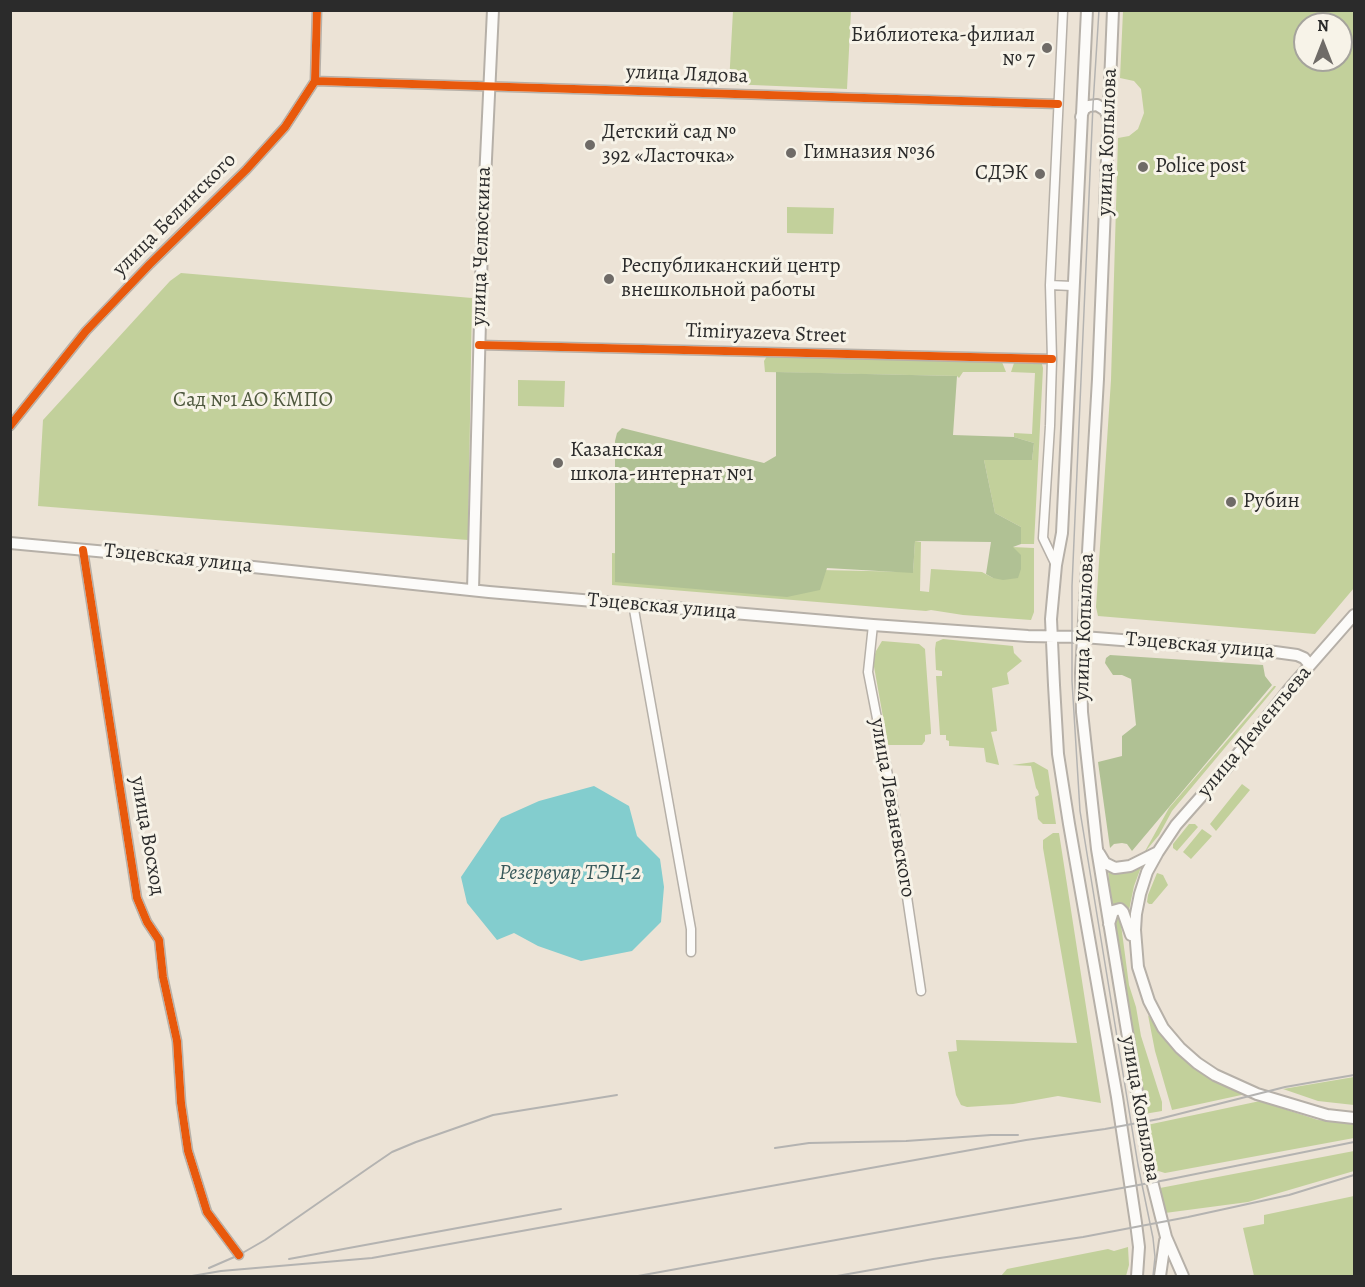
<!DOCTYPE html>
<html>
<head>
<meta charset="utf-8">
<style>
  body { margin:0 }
  #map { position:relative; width:1365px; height:1287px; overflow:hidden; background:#ece3d6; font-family:Alegreya,serif }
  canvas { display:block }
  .frame { position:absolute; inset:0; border:12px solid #2b2b2b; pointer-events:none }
  .north { position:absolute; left:1293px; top:12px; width:60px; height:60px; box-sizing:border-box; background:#f7f3e8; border:2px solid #a5a39c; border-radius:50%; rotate:0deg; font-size:16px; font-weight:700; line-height:24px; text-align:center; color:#2b2b2b }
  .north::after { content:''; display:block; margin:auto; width:21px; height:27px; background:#6f6b67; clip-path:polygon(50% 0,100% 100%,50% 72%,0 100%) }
</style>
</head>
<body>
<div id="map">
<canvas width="1365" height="1287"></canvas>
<div class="frame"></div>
<div class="north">N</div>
</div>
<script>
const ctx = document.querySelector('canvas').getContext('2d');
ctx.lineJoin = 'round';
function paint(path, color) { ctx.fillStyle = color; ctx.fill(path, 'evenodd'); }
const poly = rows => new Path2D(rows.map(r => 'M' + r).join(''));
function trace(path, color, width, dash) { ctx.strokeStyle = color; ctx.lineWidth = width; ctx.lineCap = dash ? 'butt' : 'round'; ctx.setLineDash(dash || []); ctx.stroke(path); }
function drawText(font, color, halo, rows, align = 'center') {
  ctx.font = font + ' Alegreya,serif'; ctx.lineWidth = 6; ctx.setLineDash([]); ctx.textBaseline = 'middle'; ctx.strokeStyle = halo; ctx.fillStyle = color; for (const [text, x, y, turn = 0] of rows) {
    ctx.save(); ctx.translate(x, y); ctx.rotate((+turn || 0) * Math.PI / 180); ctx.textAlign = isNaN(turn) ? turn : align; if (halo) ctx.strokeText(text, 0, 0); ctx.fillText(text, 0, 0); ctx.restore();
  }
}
const green = poly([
  [733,11,851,11,847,89,729,84],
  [1123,11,1354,11,1354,588,1315,634,1098,616,1096,607,1111,380,1118,138,1129,136,1138,129,1144,113,1141,89,1134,81,1120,78],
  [1305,24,1341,24,1341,60,1305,60],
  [787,207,834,208,833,234,787,233],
  [181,273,472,298,468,540,38,506,43,420,170,281],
  [767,356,1002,362,1006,372,963,372,959,378,957,376,765,372,764,361],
  [1016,362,1038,362,1042,364,1043,368,1034,544,1021,544,1021,527,995,513,984,460,1032,460,1034,443,1014,437,1014,433,1032,434,1035,373,1011,372,1014,363],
  [518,380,565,381,564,407,518,406],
  [915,541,921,542,920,591,929,592,931,569,982,572,993,578,1012,547,1034,548,1034,612,1031,620,963,615,931,610,926,611,612,585,612,553,821,570,913,572],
  [943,639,1013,646,1014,653,1022,661,1007,673,1009,684,992,688,997,731,991,732,999,765,986,762,984,748,949,746,949,741,946,740,946,735,940,735,936,676,942,676,942,671,936,670,935,649,936,642],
  [882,641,919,644,925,649,931,731,931,734,925,735,925,741,922,745,888,745,873,661,876,651],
  [1274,686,1276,686,1275,688,1172,811,1159,835,1144,853,1169,808],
  [1034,762,1048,770,1056,824,1043,824,1038,819,1035,797,1039,795,1038,791,1036,788,1031,766,1012,765],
  [1242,784,1250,790,1216,831,1210,824],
  [1189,824,1195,824,1198,827,1177,851,1173,848,1173,844],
  [1202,829,1212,836,1191,859,1183,852],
  [1053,833,1059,833,1101,1103,1058,1096,1013,1104,967,1107,961,1105,956,1095,948,1052,957,1051,956,1040,1077,1043,1043,848,1043,840],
  [1143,862,1134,886,1127,920,1120,905,1110,905,1108,867],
  [1157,873,1163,875,1168,885,1152,904,1149,904,1147,902,1148,895],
  [1115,913,1118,913,1120,917,1129,985,1136,1007,1141,1036,1162,1102,1162,1111,1144,1114,1112,928],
  [1148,1015,1164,1036,1207,1076,1246,1094,1172,1110,1155,1051],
  [1354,1077,1354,1105,1318,1101,1283,1089],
  [1260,1101,1318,1120,1354,1123,1354,1138,1165,1173,1155,1170,1147,1125],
  [1354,1151,1354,1171,1248,1202,1165,1213,1160,1188],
  [1354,1196,1354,1276,1254,1276,1243,1228,1264,1224,1264,1215],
  [1128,1247,1129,1265,1126,1276,1001,1276,1007,1269,1108,1249,1114,1251]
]);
const forest = poly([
  [776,372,957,376,953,435,1014,437,1034,443,1032,460,984,460,995,513,1021,527,1021,544,1013,547,1021,555,1021,569,1018,578,1003,580,993,578,986,574,991,542,915,541,913,573,827,568,820,590,787,597,615,582,615,441,617,433,622,428,764,463,776,456],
  [1110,655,1263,665,1265,676,1272,685,1132,851,1127,844,1122,843,1114,844,1110,848,1098,762,1122,756,1122,736,1136,725,1131,679,1122,675,1113,675,1105,663,1106,658]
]);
const water = poly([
  [594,786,629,806,637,836,660,859,664,887,661,922,632,951,581,961,538,946,514,933,497,940,467,903,461,877,501,818,539,801]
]);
const minor = poly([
  [315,81,1058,104],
  [1050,285,1072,286],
  [479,345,1052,359],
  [10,426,86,331,150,264,246,170,285,127,315,81,317,10],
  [83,550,137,898,147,922,159,940,163,977,177,1041,181,1103,188,1151,207,1212,239,1255],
  [1056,565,1043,538,1050,426,1052,359,1050,285,1063,10],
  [633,604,691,929,691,952],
  [873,625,868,672,892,796,921,991]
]);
const major = poly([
  [1087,10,1062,533,1056,565,1051,619,1054,685,1058,754,1069,824,1117,1097,1136,1223,1139,1247,1137,1276],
  [1113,10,1098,379,1081,673,1082,712,1097,849,1151,1177,1166,1237,1183,1276],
  [1081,117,1084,109,1089,106,1097,105,1105,110,1109,119],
  [10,543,140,555,489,592,873,625,1028,636,1083,637,1275,652,1297,655,1304,658,1310,665],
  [473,590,482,244,493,10],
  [1354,615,1290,688,1229,765,1176,825,1158,852,1147,872,1140,894,1136,914,1135,930,1138,967,1149,1001,1163,1028,1180,1048,1197,1063,1215,1075,1257,1094,1327,1115,1354,1118],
  [1099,853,1105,863,1115,868,1130,866,1158,852],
  [1109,924,1113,911,1120,909,1123,912,1131,935],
  [1160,1276,1165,1241]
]);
const tram = poly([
  [1099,10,1093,105,1072,586,1072,681,1080,811,1138,1165,1153,1238,1155,1257,1153,1276]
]);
const rail = poly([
  [775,1148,809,1143,906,1141,991,1135,1018,1135],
  [289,1259,561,1209],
  [209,1268,239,1255,265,1240,370,1167,392,1152,416,1142,493,1115,617,1095],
  [192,1276,221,1271,372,1258,1026,1140,1105,1129,1159,1119,1285,1087,1354,1075],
  [638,1276,1166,1180,1354,1142],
  [837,1276,933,1259,1083,1237,1188,1217,1289,1195,1354,1175]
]);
const cycleway = poly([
  [315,81,1058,104],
  [479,345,1052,359],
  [10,426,86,331,150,264,246,170,285,127,315,81,317,10],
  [83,550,137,898,147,922,159,940,163,977,177,1041,181,1103,188,1151,207,1212,239,1255]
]);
const markers = [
  [1047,48,6,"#6f6b67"],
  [590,145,6,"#6f6b67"],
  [791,153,6,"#6f6b67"],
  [1143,167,6,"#6f6b67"],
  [1040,174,6,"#6f6b67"],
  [609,279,6,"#6f6b67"],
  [558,463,6,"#6f6b67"],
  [1231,502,6,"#6f6b67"]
];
const poiNames = [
  ["Библиотека-филиал",1035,36,"right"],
  ["№ 7",1035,60,"right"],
  ["Детский сад №",602,133],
  ["392 «Ласточка»",602,157],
  ["Гимназия №36",803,153],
  ["Police post",1155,167],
  ["СДЭК",1028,174,"right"],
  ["Республиканский центр",621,267],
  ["внешкольной работы",621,291],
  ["Казанская",570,451],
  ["школа-интернат №1",570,475],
  ["Рубин",1243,502]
];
const streetNames = [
  ["улица Лядова",687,75,2],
  ["улица Копылова",1108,142,-88],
  ["улица Белинского",175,215,-45],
  ["улица Челюскина",482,246,-88],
  ["Timiryazeva Street",766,334,2],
  ["Тэцевская улица",178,559,6],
  ["Тэцевская улица",662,607,5],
  ["улица Копылова",1085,627,-88],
  ["Тэцевская улица",1200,646,5],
  ["улица Дементьева",1255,732,-50],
  ["улица Леваневского",892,808,80],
  ["улица Восход",147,836,80],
  ["улица Копылова",1140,1109,80]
];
const parkNames = [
  ["Сад №1 АО КМПО",253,401]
];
const waterNames = [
  ["Резервуар ТЭЦ-2",570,874]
];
paint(green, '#c2d09b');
paint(forest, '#b0c194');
paint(water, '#83cdce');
trace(minor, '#b6b0a8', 11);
trace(major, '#b6b0a8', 14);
trace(minor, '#fcfbf9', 8);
trace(major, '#fcfbf9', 10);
trace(tram, '#b4b3b1', 1.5);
trace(rail, '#b4b3b1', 2);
trace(cycleway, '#e8590c', 8);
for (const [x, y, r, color] of markers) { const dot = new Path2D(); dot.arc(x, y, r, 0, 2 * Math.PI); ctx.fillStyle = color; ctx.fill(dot); trace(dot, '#f7f3e8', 2); }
drawText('21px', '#2b2b2b', '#f7f3e8', poiNames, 'left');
drawText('21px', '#2b2b2b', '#f7f3e8', streetNames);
drawText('21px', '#4e583e', '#f7f3e8', parkNames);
drawText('italic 22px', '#38595b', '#f7f3e8', waterNames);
</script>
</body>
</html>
